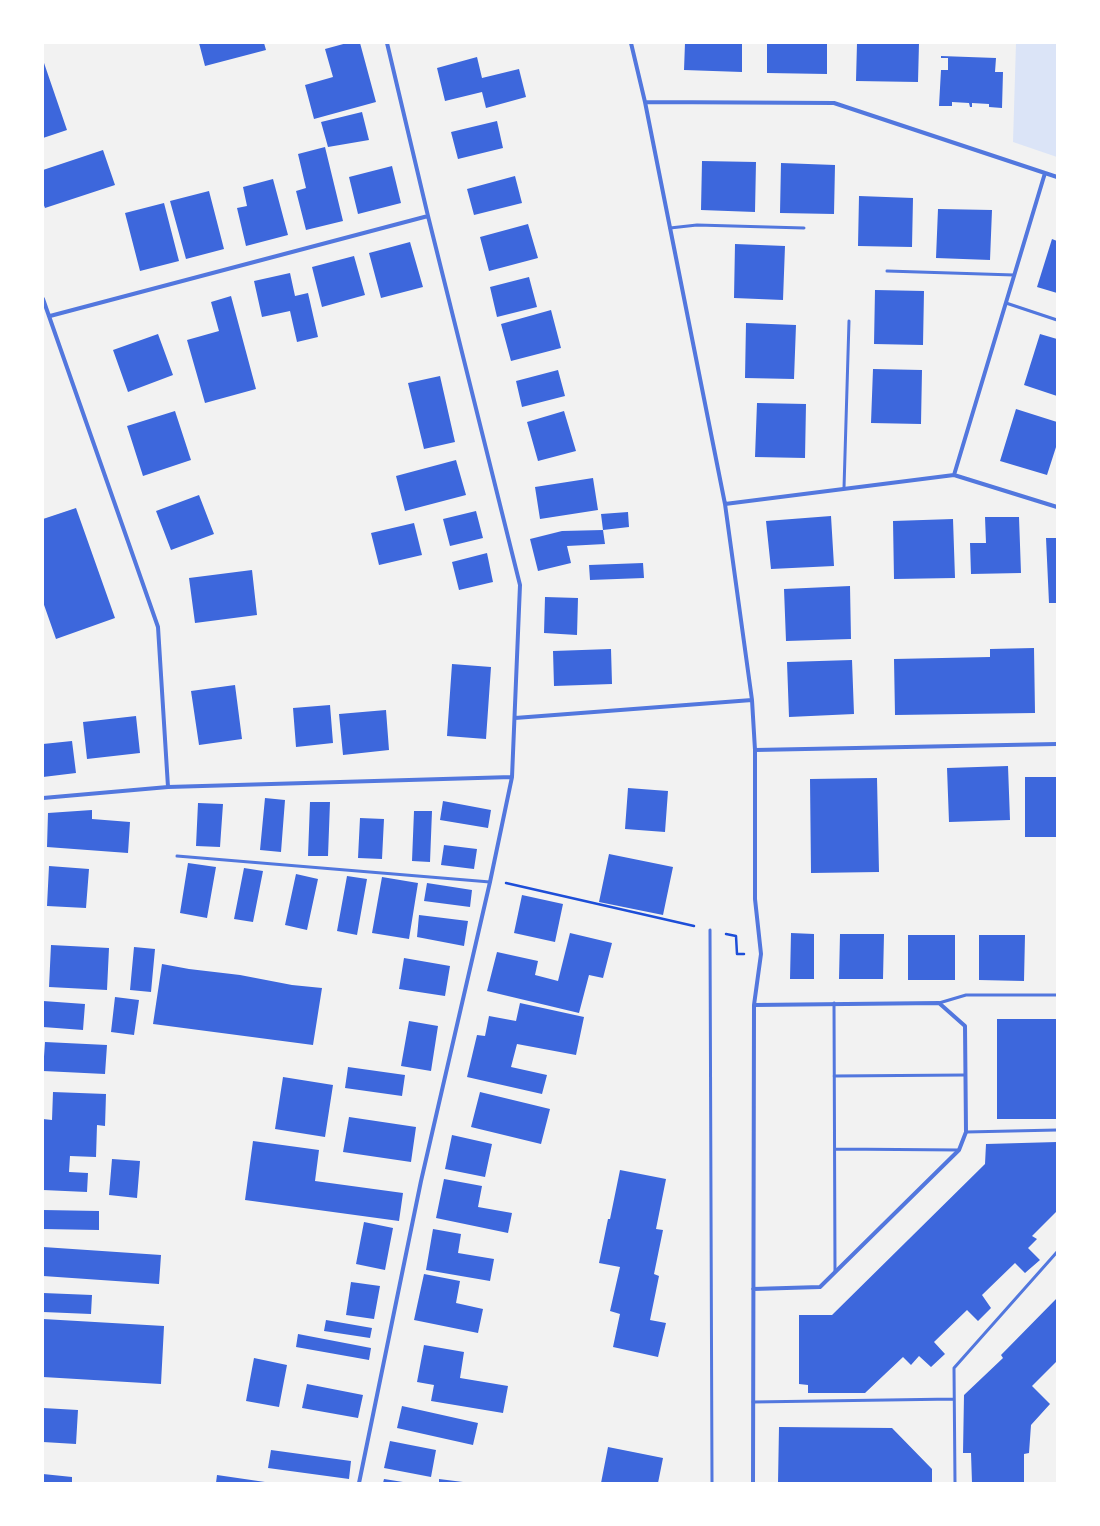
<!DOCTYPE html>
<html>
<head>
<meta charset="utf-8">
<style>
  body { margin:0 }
  #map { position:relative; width:1100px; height:1526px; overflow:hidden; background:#f2f2f2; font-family:"Golos Text",sans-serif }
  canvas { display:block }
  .frame { position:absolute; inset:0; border:44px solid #fff; pointer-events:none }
</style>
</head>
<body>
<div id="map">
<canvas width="1100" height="1526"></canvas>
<div class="frame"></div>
</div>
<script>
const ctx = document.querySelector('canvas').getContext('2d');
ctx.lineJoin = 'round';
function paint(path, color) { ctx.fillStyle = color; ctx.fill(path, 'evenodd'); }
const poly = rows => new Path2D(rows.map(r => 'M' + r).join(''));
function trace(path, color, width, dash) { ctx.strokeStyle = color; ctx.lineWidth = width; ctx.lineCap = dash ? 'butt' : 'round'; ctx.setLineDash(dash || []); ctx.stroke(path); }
const green = poly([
  [1016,43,1057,43,1057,157,1013,142]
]);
const building = poly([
  [199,43,264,43,266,50,205,66],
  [347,43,360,43,376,102,314,119,305,85,333,77,325,49],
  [685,43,742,43,742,72,684,70],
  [767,43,827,43,827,74,767,73],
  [857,43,919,43,918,82,856,81],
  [941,56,996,58,995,72,1003,72,1002,108,989,107,989,104,972,103,972,107,970,107,969,103,952,102,952,106,939,106,941,70,948,70,948,58,941,58],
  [477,57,482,78,519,69,526,97,486,108,482,92,445,101,437,68],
  [43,60,67,130,43,138],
  [362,112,369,140,328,147,321,122],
  [497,121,503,148,458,159,451,132],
  [325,147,343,221,306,230,296,191,306,188,298,154],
  [103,150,115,185,45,208,43,203,43,170],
  [702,161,756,162,755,212,701,210],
  [781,163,835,165,834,214,780,213],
  [392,166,401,203,358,214,349,177],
  [515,176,522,203,474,215,467,189],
  [273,179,288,235,246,246,237,208,247,206,243,187],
  [209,191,224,249,186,259,170,201],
  [859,196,913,198,912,247,858,246],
  [164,203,179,261,140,271,125,213],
  [938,209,992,210,990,260,936,258],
  [528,224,538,258,489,271,480,237],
  [1052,239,1057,241,1057,293,1037,287],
  [410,242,423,287,381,298,369,253],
  [735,244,785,246,783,300,734,298],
  [354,256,365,295,322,307,312,267],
  [290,273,295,296,308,293,318,337,297,342,290,311,262,317,254,281],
  [529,277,537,307,497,317,490,287],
  [875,290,924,291,923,345,874,344],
  [231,296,256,389,205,403,187,340,219,331,211,302],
  [551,310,561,348,511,361,501,324],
  [746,323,796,325,794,379,745,378],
  [158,334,173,375,128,392,113,350],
  [1040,334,1057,339,1057,396,1024,385],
  [873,369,922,370,921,424,871,423],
  [558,370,565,396,522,407,516,381],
  [440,376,455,442,424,449,408,383],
  [757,403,806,404,805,458,755,457],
  [1016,409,1057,422,1057,444,1047,475,1000,461],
  [175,411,191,460,143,476,127,426],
  [564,411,576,451,538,461,527,422],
  [456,460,466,495,405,511,396,476],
  [593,478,598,510,540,519,535,487],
  [199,495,214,534,171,550,156,511],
  [76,508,115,618,56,639,43,602,43,519],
  [476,511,483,538,450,546,443,519],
  [628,512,629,527,603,530,601,514],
  [831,516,834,566,771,569,766,521],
  [985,517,1019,517,1021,573,971,574,970,543,986,543],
  [953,519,955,578,894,579,893,521],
  [414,523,422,555,379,565,371,533],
  [603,530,605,544,567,546,571,563,538,571,530,539,562,531],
  [1046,538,1057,538,1057,603,1049,603],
  [487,553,493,582,459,590,452,562],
  [643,563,644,578,590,580,589,565],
  [252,570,257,615,195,623,189,578],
  [850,586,851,639,786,641,784,589],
  [545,597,578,598,577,635,544,633],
  [1034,648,1035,713,895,715,894,659,990,657,990,649],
  [611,649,612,684,554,686,553,651],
  [852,660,854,714,789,717,787,662],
  [452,664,491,667,486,739,447,736],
  [235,685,242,739,199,745,191,691],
  [330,705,333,743,296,747,293,708],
  [386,710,389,750,343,755,339,714],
  [136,716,140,753,87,759,83,722],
  [72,741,76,773,43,777,43,744],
  [1008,766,1010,820,949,822,947,768],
  [1025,777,1057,777,1057,837,1025,837],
  [877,778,879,872,811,873,810,779],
  [628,788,668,791,665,832,625,829],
  [265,798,285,800,281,852,260,850],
  [443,801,491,810,488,828,440,820],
  [310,802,330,802,328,856,308,856],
  [198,803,223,804,220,847,196,846],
  [92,810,92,819,130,822,128,853,47,847,48,813],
  [414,811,432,811,430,862,412,861],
  [360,818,384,819,382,859,358,858],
  [444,845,477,849,474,869,441,865],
  [609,854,673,867,663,915,599,902],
  [188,863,216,867,207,918,180,913],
  [49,866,89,869,86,908,47,906],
  [244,868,263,871,253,922,234,919],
  [296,874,318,879,307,930,285,925],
  [347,876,367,879,357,935,337,931],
  [382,877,418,883,409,939,372,933],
  [427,883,472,890,470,907,424,901],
  [522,895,563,904,555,942,514,933],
  [419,915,468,921,464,946,417,937],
  [570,933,612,943,603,978,589,975,579,1013,487,991,497,952,538,961,535,975,558,981],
  [791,933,814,934,814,979,790,979],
  [840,934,884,934,883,979,839,979],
  [908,935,955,935,955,980,908,980],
  [979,935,1025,935,1024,981,979,980],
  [51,945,109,948,107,990,49,987],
  [134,947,155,949,151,992,130,990],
  [404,958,450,966,445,996,399,989],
  [162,964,189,969,240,975,292,985,322,988,313,1045,153,1024],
  [115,997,139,1000,134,1035,111,1032],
  [43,1001,85,1004,83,1030,43,1027],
  [520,1003,584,1017,576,1055,517,1044,511,1067,547,1075,542,1094,467,1077,477,1035,485,1036,489,1016,516,1021],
  [997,1019,1057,1019,1057,1119,997,1119],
  [409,1021,438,1026,431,1071,401,1066],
  [45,1042,107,1045,105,1074,43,1071],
  [348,1067,405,1075,402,1096,345,1088],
  [283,1077,333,1085,325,1137,275,1129],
  [53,1092,106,1094,105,1126,97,1125,96,1157,70,1156,69,1172,88,1173,87,1192,43,1190,43,1119,52,1120],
  [480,1092,550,1109,541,1144,471,1127],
  [349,1117,416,1127,411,1162,343,1152],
  [452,1135,492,1144,485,1177,445,1169],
  [253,1141,319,1150,315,1181,403,1193,399,1221,245,1200],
  [1057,1142,1057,1211,1032,1236,1037,1239,1028,1248,1040,1260,1025,1273,1015,1263,982,1295,991,1308,978,1321,967,1310,934,1342,945,1354,931,1367,919,1356,911,1365,903,1357,865,1393,808,1393,808,1385,799,1384,799,1315,832,1315,985,1164,986,1144],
  [112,1159,140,1161,137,1198,109,1195],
  [620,1170,666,1179,656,1229,663,1230,654,1274,659,1276,650,1320,666,1323,658,1357,613,1347,620,1314,610,1311,620,1267,599,1263,608,1219,610,1219],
  [444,1179,482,1186,478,1207,512,1213,508,1233,436,1218],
  [43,1210,99,1211,99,1230,43,1229],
  [364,1222,393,1228,385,1270,356,1264],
  [433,1229,461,1234,458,1253,494,1259,490,1281,426,1270],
  [43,1247,161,1255,159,1284,43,1276],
  [424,1274,460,1281,456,1303,483,1309,478,1333,414,1320],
  [351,1282,380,1286,374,1319,346,1315],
  [43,1293,92,1295,91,1314,43,1312],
  [1057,1298,1057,1361,1032,1386,1050,1404,1031,1425,1029,1453,1024,1454,1024,1483,972,1483,971,1453,963,1453,964,1395,1003,1358,1001,1355],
  [43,1319,164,1326,161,1384,43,1377],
  [326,1320,372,1328,370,1338,324,1331],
  [298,1334,371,1348,369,1360,296,1347],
  [424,1345,464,1352,460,1378,508,1386,503,1413,431,1401,434,1385,417,1382],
  [254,1358,287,1365,279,1407,246,1401],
  [307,1384,363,1395,358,1418,302,1408],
  [402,1406,478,1423,473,1445,397,1428],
  [43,1408,78,1410,76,1444,43,1442],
  [779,1427,892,1428,932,1469,932,1483,778,1483],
  [390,1441,436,1450,431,1477,384,1468],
  [608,1447,663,1458,658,1483,601,1483],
  [271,1450,351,1461,349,1479,268,1468],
  [43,1474,72,1477,72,1483,43,1483],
  [217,1475,265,1482,265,1483,216,1483],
  [384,1479,403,1482,403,1483,383,1483],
  [439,1479,463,1482,463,1483,439,1483]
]);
const path = poly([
  [506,883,694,926],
  [726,934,736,936,737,954,744,954]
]);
const service = poly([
  [670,228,697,225,804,228],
  [887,271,1014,275],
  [1006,303,1057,320],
  [844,488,849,321],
  [177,856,490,882],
  [710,930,712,1483],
  [834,1003,835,1272],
  [939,1003,966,995,1057,995],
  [834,1076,965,1075],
  [966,1132,1057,1130],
  [835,1149,959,1150],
  [753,1402,954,1399],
  [955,1483,954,1368,1057,1252]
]);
const minor = poly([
  [631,43,645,102,725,504,752,700,755,750,755,899,761,954,754,1005,753,1483],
  [645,102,834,103,1057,177],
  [43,299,158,627,168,787],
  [50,316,428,216],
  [954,475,1057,507],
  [725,504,954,475,1045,173],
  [515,718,752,700],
  [755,750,1057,744],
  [43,798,168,787,512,777],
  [753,1289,820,1287,959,1150,966,1132,965,1026,939,1003,754,1005],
  [359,1483,421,1181,490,882,512,777,520,585,428,216,387,43]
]);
paint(green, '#dbe4f7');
paint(building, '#3d67dc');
trace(path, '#1d4ed8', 2.5);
trace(service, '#5277de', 3);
trace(minor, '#5277de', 4);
</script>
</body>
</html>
